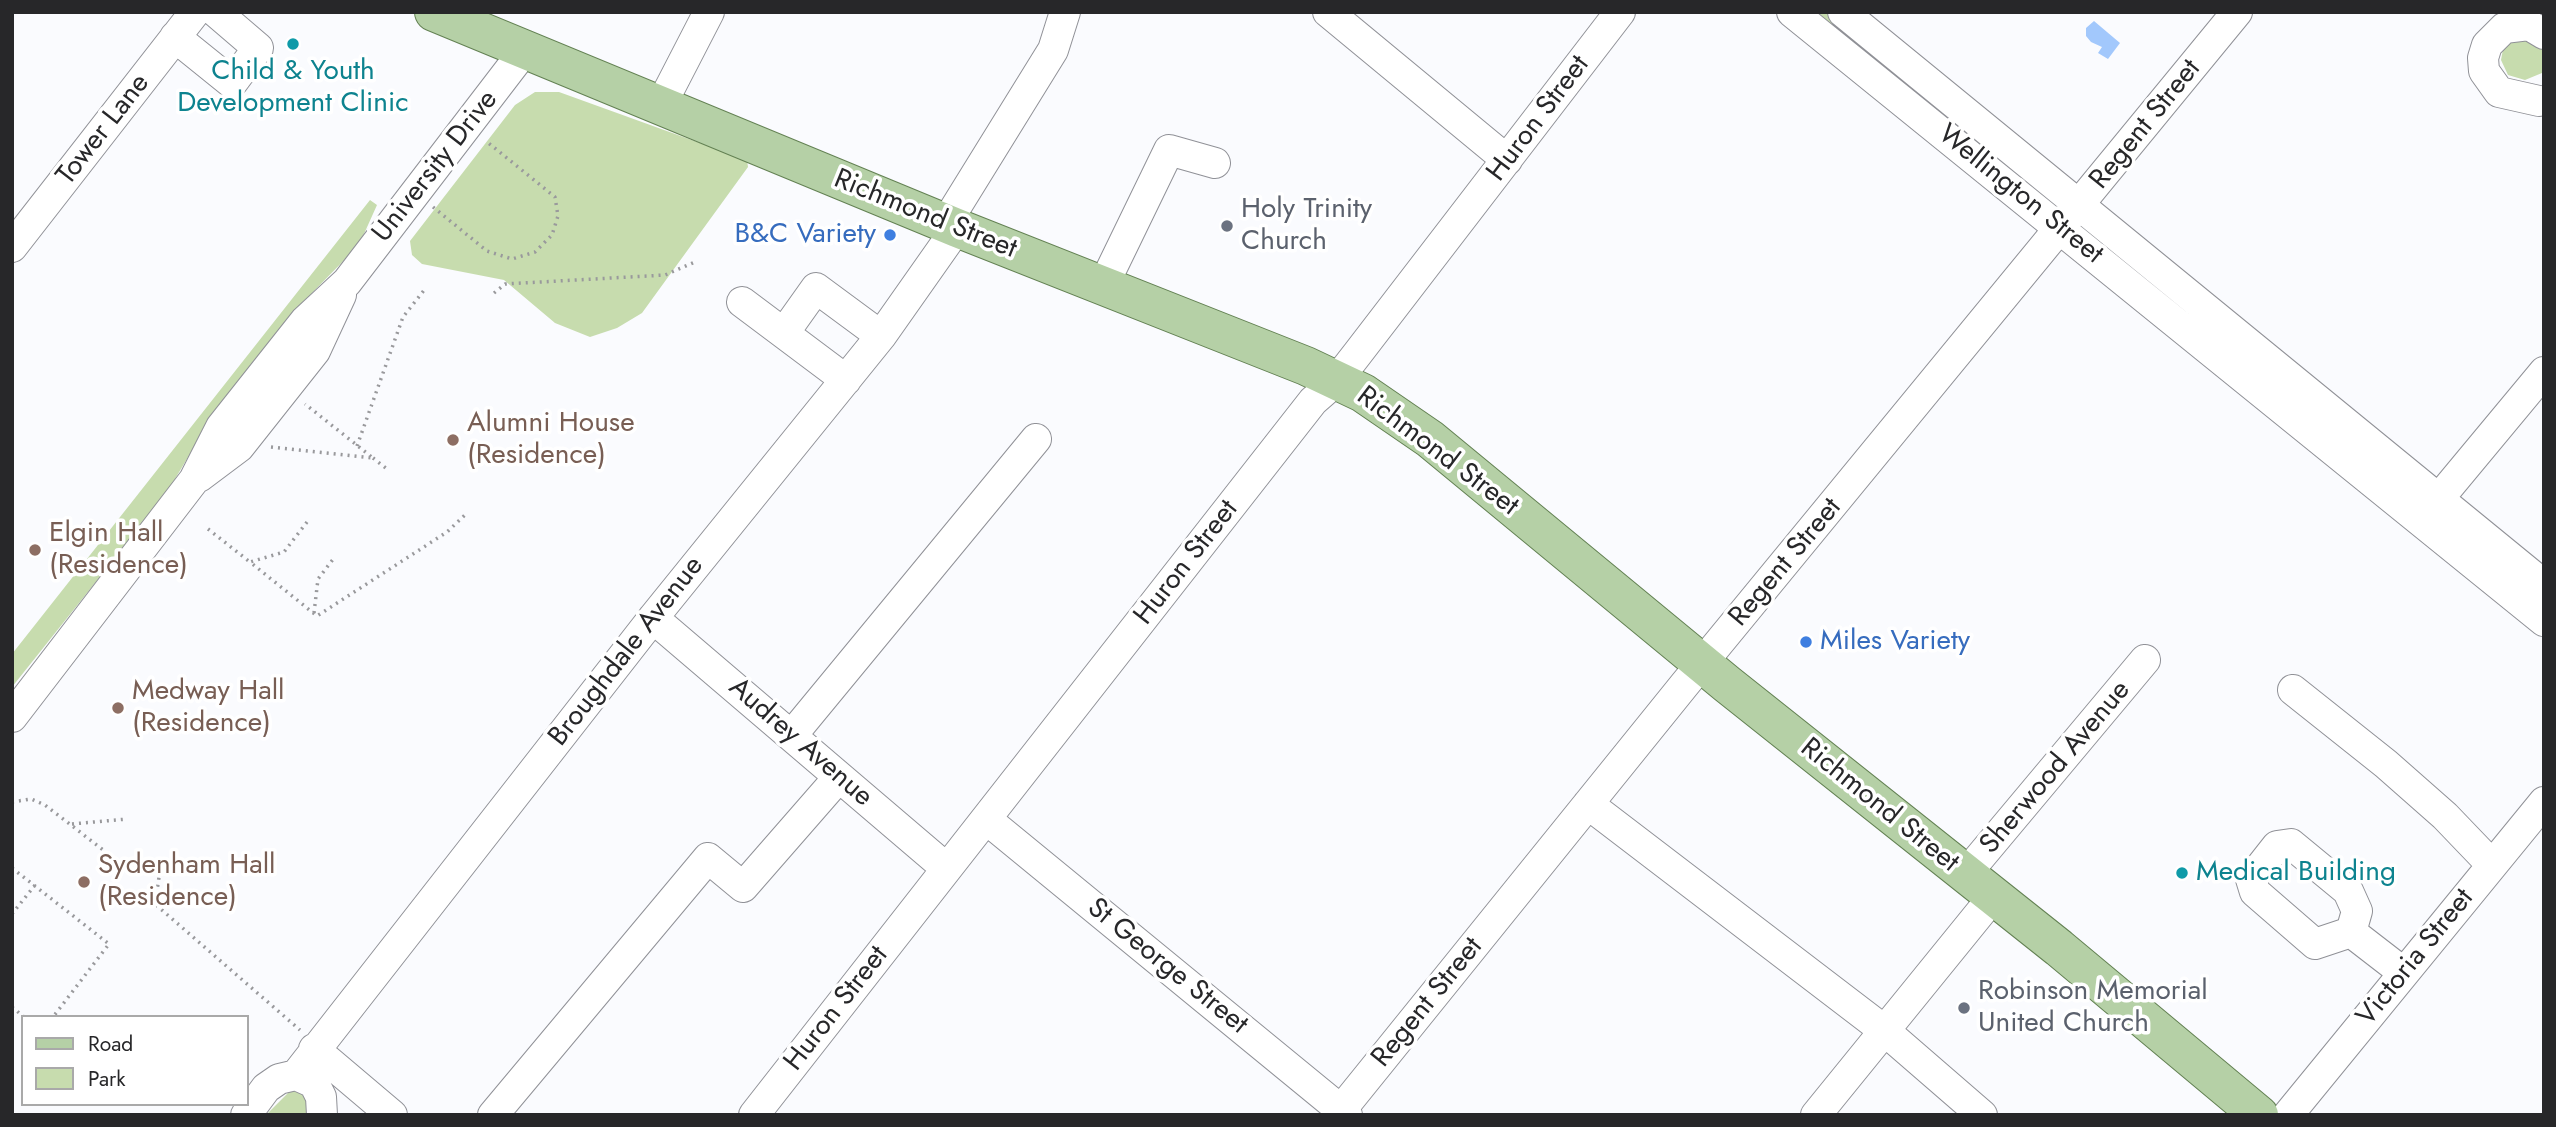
<!DOCTYPE html>
<html>
<head>
<meta charset="utf-8">
<style>
  body { margin:0 }
  #map { position:relative; width:2556px; height:1127px; overflow:hidden; background:#fafbfe; font-family:Jost,sans-serif }
  canvas { display:block }
  .frame { position:absolute; inset:0; border:14px solid #272729; pointer-events:none }
  .legend { position:absolute; left:21px; top:1015px; width:228px; height:91px; box-sizing:border-box; background:#fff; border:2px solid #a9a9a9; margin:0; padding:9px 12px; list-style:none; font-size:21px; color:#272729 }
  .legend li { display:flex; align-items:center; gap:14px; height:35px }
  .legend b { width:35px; border:2px solid #a9a9a9 }
</style>
</head>
<body>
<div id="map">
<canvas width="2556" height="1127"></canvas>
<div class="frame"></div>
<ul class="legend">
<li><b style="height:9px;background:#b5d0a6"></b>Road</li>
<li><b style="height:19px;background:#c7dcae"></b>Park</li>
</ul>
</div>
<script>
const ctx = document.querySelector('canvas').getContext('2d');
ctx.lineJoin = 'round';
function paint(path, color) { ctx.fillStyle = color; ctx.fill(path, 'evenodd'); }
const poly = rows => new Path2D(rows.map(r => 'M' + r).join(''));
function trace(path, color, width, dash) { ctx.strokeStyle = color; ctx.lineWidth = width; ctx.lineCap = dash ? 'butt' : 'round'; ctx.setLineDash(dash || []); ctx.stroke(path); }
function drawText(font, color, halo, rows, align = 'center') {
  ctx.font = font + ' Jost,sans-serif'; ctx.lineWidth = 7; ctx.setLineDash([]); ctx.textBaseline = 'middle'; ctx.strokeStyle = halo; ctx.fillStyle = color; for (const [text, x, y, turn = 0] of rows) {
    ctx.save(); ctx.translate(x, y); ctx.rotate((+turn || 0) * Math.PI / 180); ctx.textAlign = isNaN(turn) ? turn : align; if (halo) ctx.strokeText(text, 0, 0); ctx.fillText(text, 0, 0); ctx.restore();
  }
}
const green = poly([
  [1810,12,1829,12,1878,53,1870,62],
  [2520,32,2536,36,2544,50,2542,73,2525,80,2508,75,2501,60,2504,44],
  [535,92,559,92,747,160,748,167,642,313,617,328,590,337,555,323,504,280,422,264,412,255,410,241,515,105],
  [370,200,377,205,359,245,309,296,209,422,166,494,12,687,12,654],
  [294,1087,304,1090,312,1115,266,1115]
]);
const water = poly([
  [2094,21,2120,43,2108,59,2098,53,2102,47,2091,42,2086,36,2086,28]
]);
const path = poly([
  [433,207,487,251,512,259,535,252,552,235,558,216,555,197,486,141],
  [494,293,505,284,665,275,695,262],
  [357,446,403,317,425,289],
  [271,447,373,458,305,404],
  [373,458,387,469],
  [307,522,284,552,250,562,317,616,447,532,467,513],
  [208,529,250,562],
  [314,613,318,579,334,558],
  [12,802,31,799,45,805,111,856],
  [72,824,127,819],
  [161,864,155,904,300,1030],
  [12,868,109,944,53,1017],
  [12,914,35,885],
  [12,1007,24,1017]
]);
const minor = poly([
  [1328,12,1507,160],
  [1792,12,2544,621],
  [1843,12,2544,585],
  [175,37,232,83,258,48,216,12],
  [2539,101,2499,92,2484,71,2483,58,2487,45,2504,28,2529,25,2544,34],
  [660,107,709,12],
  [946,223,1053,50,1065,12],
  [12,247,195,12],
  [1103,286,1169,150,1215,163],
  [742,302,846,380],
  [784,333,816,288,881,336],
  [199,477,239,447,315,351,341,295],
  [2426,514,2544,372],
  [653,618,946,868],
  [2293,690,2386,764,2445,816,2492,865],
  [12,717,194,480,221,427,305,321,347,282,524,51],
  [792,735,1036,439],
  [1588,804,1885,1031,1982,1115],
  [986,819,1347,1115],
  [1965,875,2145,660],
  [2351,932,2315,944,2255,892,2251,879,2277,846,2291,844,2348,891,2357,911,2351,932,2404,973],
  [314,1049,392,1115],
  [296,1075,653,618,881,336,957,228],
  [246,1115,266,1088,279,1079,296,1075,314,1083,321,1097,322,1115],
  [493,1115,708,858,743,887,839,777],
  [754,1115,1313,401,1337,380,1358,353,1620,12],
  [1337,1115,1685,684,2237,12],
  [1816,1115,1993,897],
  [2288,1115,2544,802]
]);
const major = poly([
  [434,12,957,228,1306,366,1363,393,1430,439,1727,684,2059,948,2259,1115]
]);
const markers = [
  [293,44,7,"#0f9aa8"],
  [1227,226,7,"#6b7280"],
  [890,235,7,"#3f7fe0"],
  [453,440,7,"#8d6e63"],
  [35,550,7,"#8d6e63"],
  [1806,642,7,"#3f7fe0"],
  [118,708,7,"#8d6e63"],
  [2182,873,7,"#0f9aa8"],
  [84,882,7,"#8d6e63"],
  [1964,1008,7,"#6b7280"]
];
const cultureNames = [
  ["Child & Youth",293,72],
  ["Development Clinic",293,104],
  ["Medical Building",2196,873,"left"]
];
const streetNames = [
  ["Huron Street",1539,119,-53],
  ["Regent Street",2146,125,-51],
  ["Tower Lane",104,130,-52],
  ["University Drive",436,167,-52],
  ["Wellington Street",2020,195,39],
  ["Richmond Street",925,215,22],
  ["Richmond Street",1437,452,37],
  ["Huron Street",1187,563,-52],
  ["Regent Street",1786,563,-50],
  ["Broughdale Avenue",627,652,-52],
  ["Audrey Avenue",800,743,41],
  ["Sherwood Avenue",2056,768,-50],
  ["Richmond Street",1879,806,39],
  ["Victoria Street",2416,958,-51],
  ["St George Street",1167,967,39],
  ["Regent Street",1428,1003,-51],
  ["Huron Street",837,1009,-52]
];
const worshipNames = [
  ["Holy Trinity",1241,210],
  ["Church",1241,242],
  ["Robinson Memorial",1978,992],
  ["United Church",1978,1024]
];
const shopNames = [
  ["B&C Variety",876,235],
  ["Miles Variety",1820,642,"left"]
];
const educationNames = [
  ["Alumni House",467,424],
  ["(Residence)",467,456],
  ["Elgin Hall",49,534],
  ["(Residence)",49,566],
  ["Medway Hall",132,692],
  ["(Residence)",132,724],
  ["Sydenham Hall",98,866],
  ["(Residence)",98,898]
];
paint(green, '#c7dcae');
paint(water, '#a2c8fc');
trace(minor, '#909197', 32);
trace(major, '#638153', 40);
trace(path, '#99999c', 3.5, [2, 5]);
trace(minor, '#fff', 30);
trace(major, '#b5d0a6', 38);
for (const [x, y, r, color] of markers) { const dot = new Path2D(); dot.arc(x, y, r, 0, 2 * Math.PI); ctx.fillStyle = color; ctx.fill(dot); trace(dot, '#fff', 2.5); }
drawText('28px', '#0d838f', '#fff', cultureNames);
drawText('28px', '#272729', '#fff', streetNames);
drawText('28px', '#5b616d', '#fff', worshipNames, 'left');
drawText('28px', '#366cbe', '#fff', shopNames, 'right');
drawText('28px', '#785e54', '#fff', educationNames, 'left');
</script>
</body>
</html>
